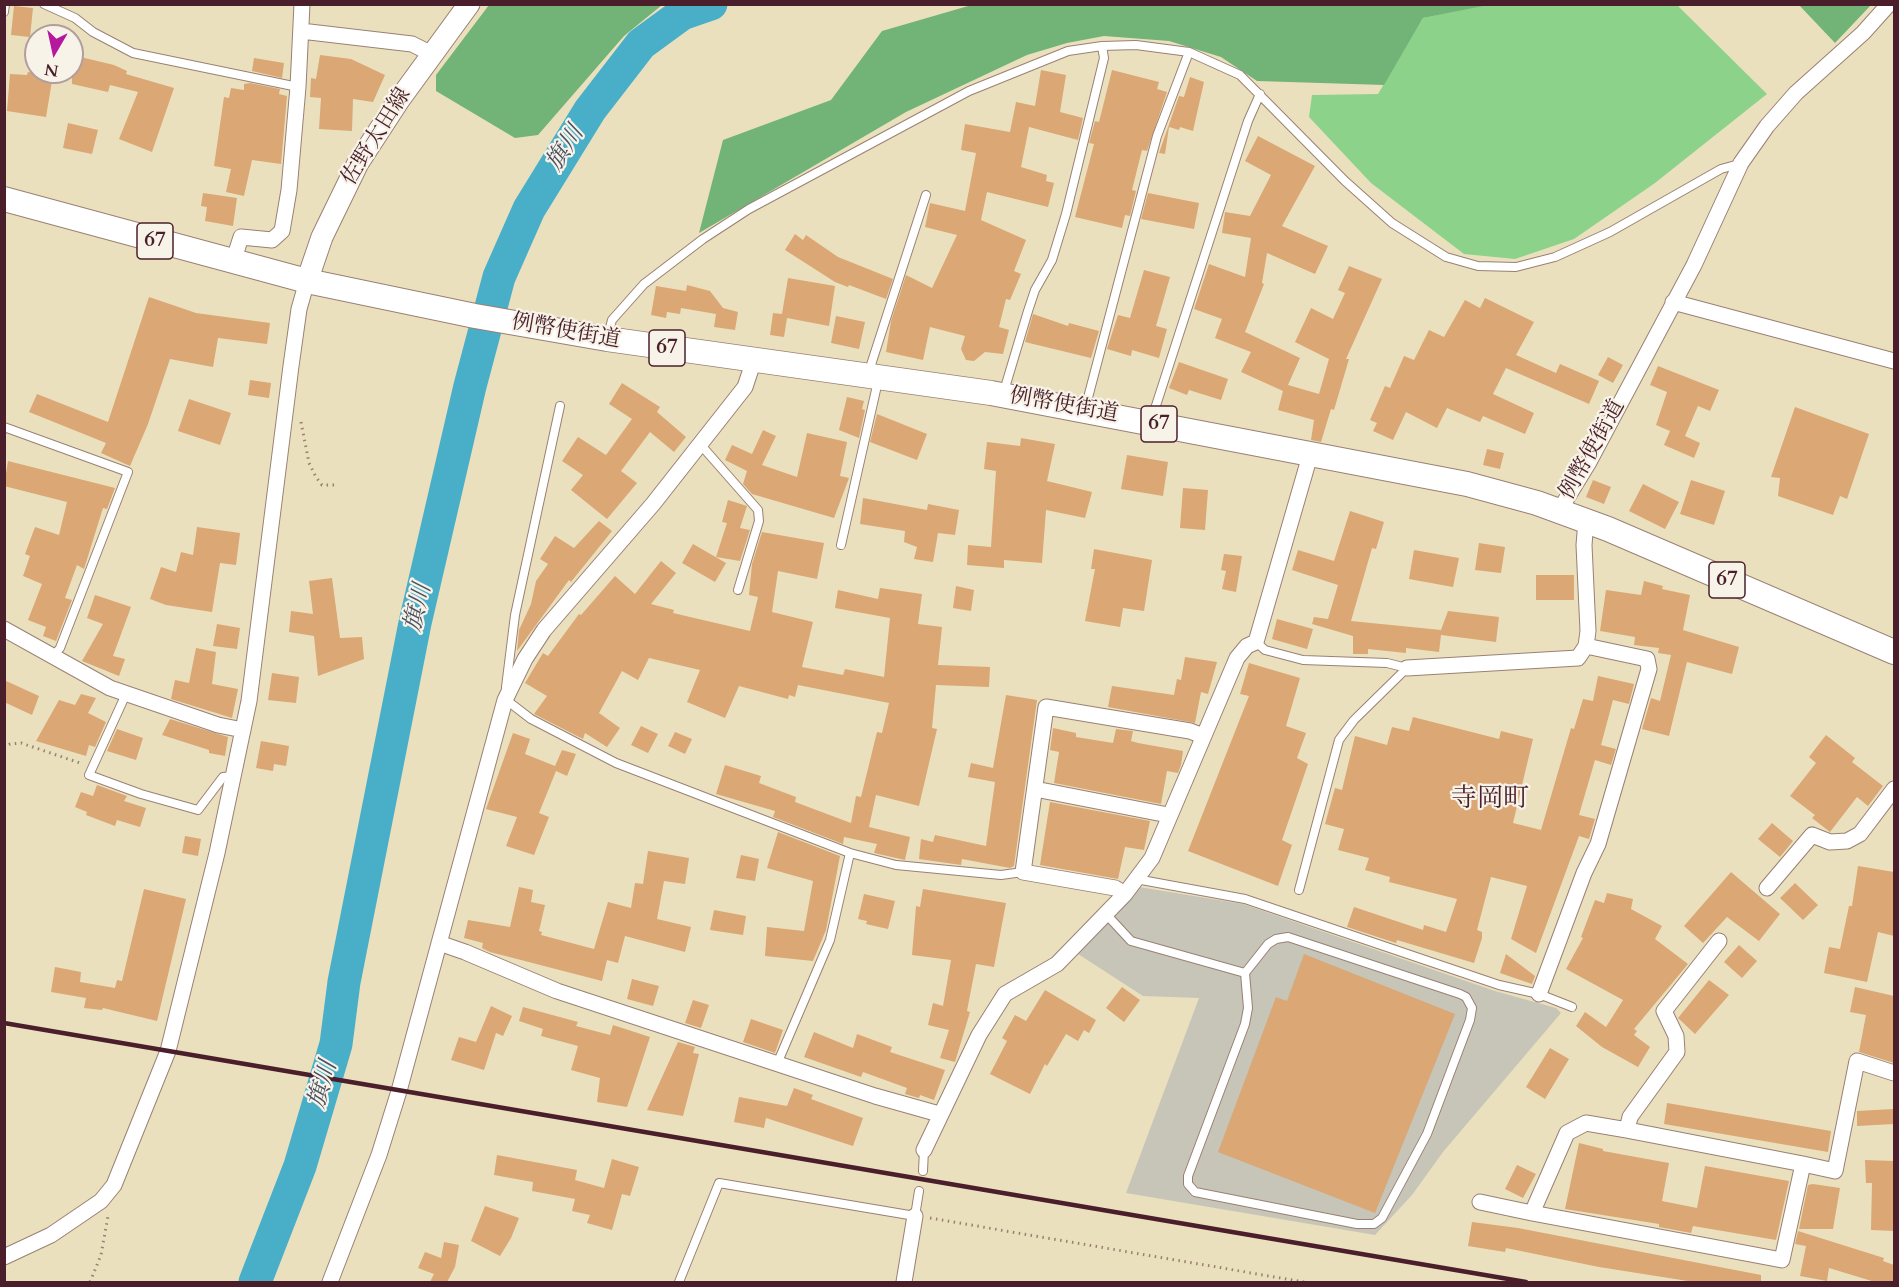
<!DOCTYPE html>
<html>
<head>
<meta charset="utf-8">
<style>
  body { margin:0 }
  #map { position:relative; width:1899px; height:1287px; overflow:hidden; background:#ebe0bd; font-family:Cardo,serif }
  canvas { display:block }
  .frame { position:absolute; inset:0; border:6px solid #4a1f2b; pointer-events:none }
  .north { position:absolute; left:24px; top:24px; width:60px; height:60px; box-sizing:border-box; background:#f7f3e8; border:2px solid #b29e9c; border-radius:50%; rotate:189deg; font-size:16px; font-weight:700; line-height:24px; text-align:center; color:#4a1f2b }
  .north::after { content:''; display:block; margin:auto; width:21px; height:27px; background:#b5179e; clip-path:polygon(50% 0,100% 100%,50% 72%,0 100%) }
</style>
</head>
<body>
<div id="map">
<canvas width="1899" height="1287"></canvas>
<div class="frame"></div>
<div class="north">N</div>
</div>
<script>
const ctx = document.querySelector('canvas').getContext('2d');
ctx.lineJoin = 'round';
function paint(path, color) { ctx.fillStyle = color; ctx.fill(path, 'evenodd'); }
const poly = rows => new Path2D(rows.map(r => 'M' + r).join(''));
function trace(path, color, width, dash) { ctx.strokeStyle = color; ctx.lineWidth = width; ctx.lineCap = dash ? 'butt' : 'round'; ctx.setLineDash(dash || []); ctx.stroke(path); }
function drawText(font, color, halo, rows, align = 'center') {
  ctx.font = font + ' Cardo,"Noto Serif JP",serif'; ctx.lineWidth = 4.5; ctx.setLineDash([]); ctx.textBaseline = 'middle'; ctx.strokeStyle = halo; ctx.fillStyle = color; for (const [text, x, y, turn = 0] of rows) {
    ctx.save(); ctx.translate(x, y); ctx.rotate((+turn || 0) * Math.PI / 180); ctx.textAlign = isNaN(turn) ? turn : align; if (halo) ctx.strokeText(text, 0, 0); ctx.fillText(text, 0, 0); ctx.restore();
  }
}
const industrial = poly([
  [1139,887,1243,904,1495,991,1556,1008,1561,1013,1443,1152,1412,1195,1375,1235,1126,1193,1199,998,1143,996,1078,954]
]);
const green = poly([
  [1488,4,1677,5,1767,94,1655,183,1574,239,1515,259,1464,254,1371,183,1309,117,1312,95,1378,94,1423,18]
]);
const forest = poly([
  [975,4,1488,4,1488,5,1423,18,1384,85,1257,81,1221,57,1169,41,1104,36,1067,43,1027,55,906,112,699,233,723,140,831,100,882,31],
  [489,5,489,4,662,5,624,36,538,135,515,138,436,91,436,75],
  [1799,5,1871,5,1835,43]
]);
const river = poly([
  [255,1282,300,1166,336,1044,344,982,415,623,470,386,499,277,529,209,590,110,641,44,682,14,711,4]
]);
const building = poly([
  [14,6,33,8,30,37,11,35],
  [72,55,114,65,127,71,126,74,174,88,152,152,119,139,138,92,110,85,108,92,72,84],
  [320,55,351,59,385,75,373,102,353,99,352,131,319,129,321,98,310,97,311,78,316,79],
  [254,58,284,63,282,78,252,71],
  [1041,70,1066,75,1060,112,1083,118,1078,140,1029,127,1021,167,1047,175,1046,181,1054,183,1048,207,987,192,981,220,1026,240,1014,271,1021,274,1010,300,1006,299,999,327,1009,330,1003,354,985,352,974,361,966,360,961,349,965,336,930,327,923,360,886,352,891,321,906,275,932,288,957,235,925,227,930,203,965,211,976,153,961,150,965,124,1010,132,1016,102,1035,106],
  [1112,70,1159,82,1157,89,1167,92,1147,151,1142,150,1132,190,1136,191,1130,216,1125,215,1122,228,1075,217,1094,144,1089,143,1095,121,1099,122],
  [28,72,53,75,46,117,7,111,10,74,27,75],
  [1190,77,1204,82,1193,131,1180,127,1179,130,1169,127,1165,154,1159,153,1179,96,1184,97],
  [250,83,280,89,279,94,287,96,281,164,252,160,244,196,226,192,231,169,214,166,224,97,229,98,231,88,244,90,244,84],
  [68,123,98,130,92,154,63,148],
  [1258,136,1315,166,1282,226,1328,246,1315,274,1267,253,1262,283,1264,284,1245,332,1300,358,1288,385,1319,394,1329,359,1295,342,1311,308,1333,319,1345,293,1338,290,1349,266,1382,279,1346,359,1349,359,1334,410,1331,409,1321,442,1311,440,1314,420,1278,410,1283,391,1241,372,1251,352,1215,338,1222,319,1194,309,1209,264,1245,277,1251,238,1222,233,1225,212,1250,216,1271,175,1245,161],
  [203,193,237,198,233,226,205,221,207,207,201,206],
  [1148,193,1199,203,1194,229,1141,219],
  [795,234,803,240,806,235,838,257,893,279,886,299,849,285,848,287,835,282,785,250],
  [1144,270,1170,277,1156,326,1167,329,1159,358,1132,350,1131,356,1107,349,1118,315,1130,318],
  [788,278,835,286,829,326,787,318,784,337,770,335,773,313,782,314],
  [687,285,710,291,723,308,738,312,735,330,714,327,716,314,681,308,680,314,667,312,666,318,651,315,656,286,686,291],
  [149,297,196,313,270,323,267,344,218,338,213,367,170,359,148,424,130,466,101,453,106,443,29,412,37,394,108,422],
  [1485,298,1534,322,1516,355,1556,373,1560,364,1599,381,1589,404,1506,368,1493,394,1534,413,1525,434,1483,416,1480,422,1447,408,1437,428,1406,412,1393,440,1373,431,1377,423,1370,420,1385,386,1390,388,1404,356,1414,360,1429,330,1444,337,1465,300,1480,308],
  [1033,314,1068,326,1069,323,1099,331,1091,358,1025,342],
  [836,316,865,322,859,349,831,343],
  [1608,357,1623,365,1613,383,1598,375],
  [1179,362,1228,379,1221,400,1189,390,1187,395,1169,388],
  [1658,366,1719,390,1710,411,1698,406,1685,436,1700,443,1694,458,1664,445,1670,431,1656,425,1667,392,1650,385],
  [250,380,271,383,269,398,248,395],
  [622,383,660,407,657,412,686,437,674,452,650,432,621,471,637,483,607,519,571,490,583,475,562,461,578,437,606,455,632,419,609,404],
  [847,397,864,401,862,409,865,410,859,438,839,430],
  [189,399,231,413,220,445,178,431],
  [1795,407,1869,434,1847,499,1840,496,1833,515,1778,496,1780,478,1771,477],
  [877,414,927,434,917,460,870,442],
  [763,430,776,436,762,465,797,477,807,433,847,442,840,476,849,478,834,518,752,494,743,484,747,471,725,460,732,445,752,454],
  [1021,438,1055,444,1047,481,1092,492,1085,518,1046,510,1042,563,1004,560,1004,568,967,565,968,545,991,547,996,471,984,469,987,442,1020,446],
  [1487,449,1504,453,1500,469,1483,465],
  [1127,455,1168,462,1163,496,1121,489],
  [8,461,115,488,107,509,103,508,84,569,77,565,65,598,72,600,56,641,43,636,46,627,28,620,42,584,23,576,30,556,25,554,35,527,59,535,67,502,4,486],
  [1593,480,1611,487,1604,504,1586,497],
  [1691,480,1725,491,1714,525,1680,514],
  [1643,484,1679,502,1665,529,1629,511],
  [1183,488,1208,490,1205,530,1180,528],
  [863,498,927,510,928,504,959,510,955,535,938,533,933,562,914,559,917,547,904,542,905,531,860,524],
  [728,500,747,506,740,528,750,530,740,561,716,557,727,523,722,522],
  [1350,511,1384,522,1376,549,1372,548,1351,621,1441,630,1448,611,1499,617,1496,642,1441,635,1439,652,1406,648,1406,653,1368,649,1368,654,1353,654,1353,636,1312,624,1314,617,1328,619,1338,585,1292,570,1298,550,1334,561],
  [599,521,612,531,571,582,569,580,517,651,519,630,531,604,536,581,548,564,540,559,555,536,574,548],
  [197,527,240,533,236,565,220,563,212,612,166,605,150,599,161,567,176,572,181,552,193,555],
  [762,532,824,543,817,579,778,571,772,612,813,622,802,667,843,675,845,669,884,677,890,618,835,608,838,590,878,599,880,588,922,594,918,624,942,627,938,665,990,667,989,687,936,685,932,728,937,729,919,806,876,795,869,827,910,837,905,860,874,853,877,844,844,837,843,844,773,817,775,811,716,794,725,765,761,776,759,783,796,797,795,802,851,823,856,796,861,797,877,732,882,733,889,703,798,685,795,697,789,695,788,699,739,686,725,718,687,702,700,670,649,658,638,680,622,671,599,713,620,728,607,747,585,733,583,739,534,714,547,696,525,683,543,653,548,656,579,614,581,615,615,576,635,594,661,561,676,573,651,604,674,610,673,613,750,631,758,597,749,595,752,564],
  [1479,543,1505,547,1501,573,1475,570],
  [693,544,726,563,715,582,682,563],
  [1094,549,1152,560,1144,611,1123,608,1120,627,1085,621,1095,569,1091,569],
  [1414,550,1459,558,1453,587,1409,579],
  [1224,554,1242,556,1236,592,1222,589,1226,571,1221,570],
  [1536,575,1574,575,1574,600,1536,600],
  [332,578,340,638,362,637,364,659,318,676,314,636,289,632,291,611,313,614,309,581],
  [1644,581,1663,586,1662,589,1690,595,1683,630,1739,647,1732,674,1687,662,1669,736,1642,729,1651,698,1660,701,1671,655,1658,653,1659,648,1634,645,1635,637,1600,631,1606,590,1641,595],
  [956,586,974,590,971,611,953,608],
  [95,595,131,607,113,656,125,659,119,676,82,661,103,624,87,618],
  [1277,619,1313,629,1307,649,1272,639],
  [217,624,240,628,237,649,213,646],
  [196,648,216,652,212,684,238,689,232,718,171,699,175,680,189,683],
  [1185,657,1217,662,1208,694,1201,692,1195,723,1108,707,1112,686,1174,695,1177,679,1181,680],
  [1249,663,1300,678,1286,726,1306,733,1297,758,1308,764,1282,840,1292,845,1278,886,1188,851,1249,696,1240,694],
  [272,673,299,677,296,703,268,700],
  [1598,676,1634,684,1629,704,1613,700,1601,745,1616,749,1611,765,1595,760,1579,815,1595,819,1589,839,1579,836,1536,953,1511,939,1527,886,1491,877,1477,930,1482,932,1482,938,1474,963,1397,940,1396,943,1347,927,1354,907,1423,930,1424,925,1446,932,1457,899,1389,882,1390,877,1365,870,1369,858,1338,850,1344,829,1325,824,1335,788,1342,790,1355,736,1387,745,1392,727,1409,731,1413,717,1499,739,1501,731,1533,739,1513,823,1541,830,1571,728,1574,729,1583,699,1593,701],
  [4,680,39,696,32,715,4,702],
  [81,694,96,698,88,713,106,722,95,747,89,745,86,756,36,741,59,700,75,705],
  [1006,695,1037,700,1014,866,1010,868,962,859,961,865,919,859,921,839,933,842,935,835,986,846,995,782,968,777,971,763,993,768],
  [170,719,228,737,225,756,209,753,209,750,162,735],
  [641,726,658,734,648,753,631,745],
  [1053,728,1076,733,1076,737,1113,743,1116,729,1133,731,1131,741,1138,743,1183,751,1181,765,1178,773,1167,771,1161,804,1054,783,1059,752,1050,750],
  [117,729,143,738,136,760,107,751],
  [675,732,692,739,685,754,668,746],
  [513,733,530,739,525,754,555,766,562,750,576,754,567,776,556,771,539,813,549,817,534,855,506,846,517,817,486,809],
  [1826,735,1855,758,1852,762,1883,786,1868,806,1857,797,1830,832,1812,818,1815,815,1790,796,1816,763,1809,757],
  [261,741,289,746,286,766,274,764,273,771,256,768],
  [97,785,127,796,124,801,146,808,140,827,117,820,115,826,86,815,87,812,75,807,81,792,93,796],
  [1050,802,1150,821,1144,850,1125,847,1118,879,1040,865],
  [1772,823,1793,841,1780,857,1758,839],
  [778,832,840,856,826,930,813,961,765,956,767,927,804,931,813,881,767,868],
  [185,836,201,839,198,856,182,853],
  [648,851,689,858,685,884,664,881,657,919,691,927,685,952,625,936,618,963,607,960,602,981,490,952,482,948,483,943,464,938,468,920,510,927,519,887,533,890,531,902,545,905,539,931,542,932,541,935,594,949,608,902,631,908,635,883,643,884],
  [741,855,759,859,755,881,736,878],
  [1858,866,1894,872,1894,936,1878,932,1867,982,1824,973,1829,947,1840,949,1849,906,1852,906],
  [1731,872,1780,914,1759,941,1727,917,1703,943,1684,926],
  [1795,883,1818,905,1803,920,1780,898],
  [144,889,186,899,157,1021,103,1008,102,1010,84,1008,86,998,51,992,55,967,81,972,80,982,115,988,117,980,122,981],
  [923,889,1006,903,994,967,976,964,967,1011,970,1012,955,1062,940,1058,949,1030,928,1025,933,1003,943,1006,951,960,912,955,916,906,920,907],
  [1607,893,1633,899,1631,909,1662,926,1655,939,1688,964,1634,1029,1637,1031,1634,1035,1650,1047,1638,1067,1602,1047,1576,1026,1585,1012,1606,1027,1623,1000,1566,969,1583,938,1581,937,1595,900,1604,903],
  [864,894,895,901,888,929,866,924,867,921,858,919],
  [714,910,746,916,743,935,710,930],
  [1739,945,1757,961,1742,978,1724,962],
  [1304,954,1455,1014,1375,1213,1218,1152,1276,997,1287,1001],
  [1506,954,1535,976,1532,984,1500,973],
  [632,979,659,986,653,1006,627,999],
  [1709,980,1729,995,1695,1034,1678,1018],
  [1122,987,1140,1000,1124,1022,1106,1008],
  [1855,987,1894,996,1894,1063,1859,1052,1866,1015,1850,1012],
  [1045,990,1096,1020,1089,1033,1084,1030,1078,1041,1066,1034,1047,1066,1045,1064,1030,1094,990,1074,1007,1041,1002,1038,1015,1015,1026,1021],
  [693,1000,709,1005,701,1028,685,1023],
  [491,1006,512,1016,503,1036,496,1033,484,1070,451,1060,459,1037,476,1042],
  [523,1007,578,1022,576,1026,610,1035,613,1025,650,1037,627,1107,597,1102,600,1078,571,1070,578,1046,541,1036,543,1029,519,1021],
  [751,1019,783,1030,775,1053,743,1042],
  [814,1032,853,1048,857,1034,892,1047,890,1052,945,1070,934,1100,920,1095,919,1098,905,1094,907,1088,863,1072,861,1077,804,1057],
  [678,1042,695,1047,693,1053,699,1054,683,1116,647,1110],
  [1550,1048,1569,1059,1545,1099,1526,1087],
  [794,1088,813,1095,811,1099,863,1118,853,1146,766,1118,764,1128,734,1122,739,1097,787,1106],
  [1667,1103,1831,1131,1828,1152,1664,1124],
  [1894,1109,1894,1124,1857,1126,1857,1111],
  [1579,1143,1603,1149,1603,1151,1669,1163,1662,1201,1697,1208,1705,1166,1789,1181,1776,1240,1693,1226,1691,1233,1659,1227,1659,1224,1565,1209],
  [497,1155,577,1170,575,1180,604,1188,612,1159,639,1167,630,1196,622,1194,612,1230,587,1223,590,1215,572,1211,575,1199,532,1191,533,1182,494,1175],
  [1865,1160,1894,1161,1894,1231,1871,1230,1872,1183,1866,1183],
  [1517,1165,1536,1174,1523,1198,1505,1189],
  [1813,1184,1840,1188,1833,1229,1799,1229,1808,1185],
  [485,1206,519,1218,511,1238,500,1256,471,1241],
  [1472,1222,1518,1228,1761,1275,1761,1282,1694,1282,1599,1267,1506,1248,1505,1252,1468,1246],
  [1798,1231,1884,1258,1883,1261,1894,1265,1894,1282,1875,1282,1829,1268,1827,1281,1800,1276,1806,1246,1795,1244],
  [444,1242,459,1245,455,1267,447,1282,430,1282,434,1274,418,1268,425,1252,441,1258]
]);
const path = poly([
  [301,422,309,463,316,477,322,485,338,485],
  [4,748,10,744,21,743,80,763],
  [930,1218,1304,1282],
  [90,1282,101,1255,108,1216]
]);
const lane = poly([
  [44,4,75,18,93,32,133,53,298,87],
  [4,12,5,4],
  [608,335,612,320,644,284,703,239,749,209,969,91,1068,51,1102,46,1136,45,1189,52,1240,75,1345,181,1392,223,1446,257,1478,266,1516,267,1555,257,1610,232,1721,169,1739,164],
  [868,374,926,195],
  [1004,391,1028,311,1035,290,1052,260,1066,214,1104,58,1102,46],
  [1085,409,1157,136,1189,52],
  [1151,421,1248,121,1260,94],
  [4,427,128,472,60,648,54,655],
  [700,444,758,510,759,521,738,590],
  [841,545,878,381],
  [1256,642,1265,650,1303,660,1387,663,1407,668],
  [506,687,515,615,560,406],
  [126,694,89,775,141,794,198,810,223,777,235,776],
  [505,699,531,719,616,763,850,853,896,865,1001,875,1023,872],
  [1136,879,1245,899,1499,985,1539,994,1572,1007],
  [1299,890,1339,740,1354,720,1407,668],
  [1106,914,1131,941,1245,973],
  [1288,937,1460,994,1466,997,1472,1008,1470,1020,1427,1134,1382,1218,1374,1224,1357,1224,1195,1192,1188,1184,1188,1176,1245,1024,1248,1008,1245,973,1268,944,1276,939,1288,937],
  [777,1064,830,940,850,853],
  [923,1171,924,1150],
  [679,1282,719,1183,915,1216,919,1191]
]);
const street = poly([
  [301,31,412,44,432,54],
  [233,262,241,237,272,240,282,231,289,190,298,87,302,4],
  [1673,302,1894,361],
  [1559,511,1589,462,1694,265,1741,163,1767,126,1796,93,1863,33,1889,4],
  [4,629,110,688,218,725,243,730],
  [1407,668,1578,658,1586,646,1588,631,1584,545,1586,520],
  [1035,789,1168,815],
  [1767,888,1812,835,1830,842,1847,841,1860,834,1894,789],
  [1125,894,1115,888,1023,872,1046,707,1190,731,1203,736],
  [439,943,465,952,557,991,875,1096,939,1114],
  [1539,994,1584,873,1598,844,1649,669,1647,659,1586,646],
  [1627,1130,1630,1117,1677,1052,1676,1036,1664,1011,1719,941],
  [924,1150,979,1035,1005,994,1057,964,1125,894,1152,858,1237,658,1247,646,1256,642,1311,452],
  [1803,1164,1782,1260,1532,1213,1567,1133,1586,1123,1627,1130,1803,1164,1835,1171,1857,1061,1894,1073],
  [1480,1202,1532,1213],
  [4,1257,51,1235,101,1201,114,1185,168,1051,217,853,249,701,291,366,299,309,307,281],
  [330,1282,379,1155,399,1091,505,700,525,659,544,630,653,504,745,387,754,360],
  [904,1282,915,1216]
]);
const secondary = poly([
  [307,281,322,237,358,163,399,100,469,4]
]);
const primary = poly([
  [4,199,307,281,475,316,607,339,991,393,1467,484,1537,503,1608,529,1894,652]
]);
const rail = poly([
  [4,1023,1526,1282]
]);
const shields = [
  [155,241,36],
  [667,348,36],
  [1159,424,36],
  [1727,580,36]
];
const shieldNames = [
  ["67",155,241],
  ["67",667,348],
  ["67",1159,424],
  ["67",1727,580]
];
const streetNames = [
  ["佐野太田線",377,137,-58],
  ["例幣使街道",566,332,10],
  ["例幣使街道",1064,406,10],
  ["例幣使街道",1593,450,-61]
];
const waterNames = [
  ["旗川",566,149,-58],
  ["旗川",419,608,-77],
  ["旗川",324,1085,-74]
];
const quarterNames = [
  ["寺岡町",1490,800]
];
paint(industrial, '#c6c5b8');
paint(green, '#8dd28b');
paint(forest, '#72b477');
trace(river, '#49afc9', 33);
paint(building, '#daa775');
trace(lane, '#9a8074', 10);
trace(street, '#9a8074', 17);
trace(secondary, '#9a8074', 23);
trace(primary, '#9a8074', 26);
trace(path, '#9a8074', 3, [1.5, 4.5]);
trace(lane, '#fff', 8);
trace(street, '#fff', 15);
trace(secondary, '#fff', 21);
trace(primary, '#fff', 24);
trace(rail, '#4a1f2b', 4.5);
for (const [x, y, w] of shields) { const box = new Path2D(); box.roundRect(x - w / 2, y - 18, w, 36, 4.5); ctx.fillStyle = '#f7f3e8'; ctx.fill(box); trace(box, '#4a1f2b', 1.5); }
drawText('bold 21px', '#4a1f2b', null, shieldNames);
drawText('22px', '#4a1f2b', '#f7f3e8', streetNames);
drawText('italic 24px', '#4a5162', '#f7f3e8', waterNames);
drawText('26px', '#4a1f2b', '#f7f3e8', quarterNames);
</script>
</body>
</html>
